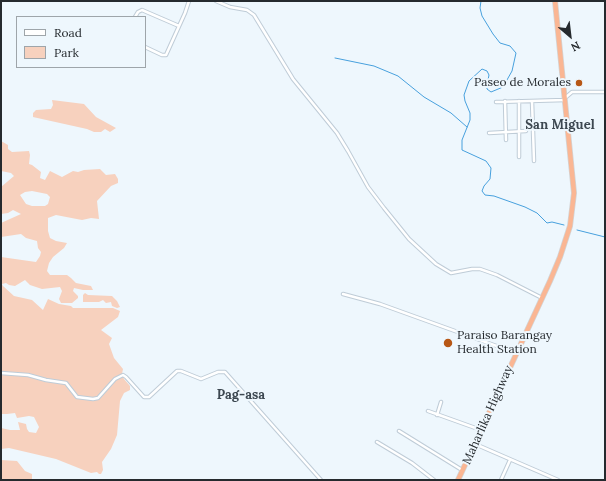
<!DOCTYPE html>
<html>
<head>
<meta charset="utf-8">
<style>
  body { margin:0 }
  #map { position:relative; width:606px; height:481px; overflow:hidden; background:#eef7fd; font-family:Lora,serif }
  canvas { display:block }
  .frame { position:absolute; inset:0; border:2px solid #252a2e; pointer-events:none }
  .legend { position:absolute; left:16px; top:16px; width:130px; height:52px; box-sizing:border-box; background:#eef7fd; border:1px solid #9ea5aa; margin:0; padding:5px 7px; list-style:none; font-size:12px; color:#252a2e }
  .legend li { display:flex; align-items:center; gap:8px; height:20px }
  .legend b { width:20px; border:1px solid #9ea5aa }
  .north { position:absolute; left:550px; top:16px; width:40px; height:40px; -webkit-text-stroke:3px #eef7fd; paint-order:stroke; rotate:152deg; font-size:11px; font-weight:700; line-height:16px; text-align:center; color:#252a2e }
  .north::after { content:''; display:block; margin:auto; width:14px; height:18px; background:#252a2e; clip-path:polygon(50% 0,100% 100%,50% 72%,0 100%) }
</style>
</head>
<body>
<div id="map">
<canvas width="606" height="481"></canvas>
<div class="frame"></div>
<ul class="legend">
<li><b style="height:5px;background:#fff"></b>Road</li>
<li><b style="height:11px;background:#f7d1be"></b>Park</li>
</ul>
<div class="north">N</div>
</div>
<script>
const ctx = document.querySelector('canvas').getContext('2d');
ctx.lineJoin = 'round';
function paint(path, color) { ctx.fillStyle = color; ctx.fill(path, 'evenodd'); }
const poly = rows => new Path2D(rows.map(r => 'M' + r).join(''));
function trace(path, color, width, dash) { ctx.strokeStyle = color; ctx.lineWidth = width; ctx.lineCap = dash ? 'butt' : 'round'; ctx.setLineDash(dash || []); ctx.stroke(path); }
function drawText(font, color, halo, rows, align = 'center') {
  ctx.font = font + ' Lora,serif'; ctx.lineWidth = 4; ctx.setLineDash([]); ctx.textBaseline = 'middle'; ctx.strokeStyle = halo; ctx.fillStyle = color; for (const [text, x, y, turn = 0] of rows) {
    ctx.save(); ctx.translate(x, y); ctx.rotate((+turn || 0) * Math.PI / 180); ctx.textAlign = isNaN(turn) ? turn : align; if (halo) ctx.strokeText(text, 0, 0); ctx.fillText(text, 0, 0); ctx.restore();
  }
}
const green = poly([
  [52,100,84,104,96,117,116,128,110,132,105,129,101,132,94,132,87,129,33,117,33,113,36,110,51,109,53,105],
  [1,141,8,145,8,149,12,152,29,151,30,155,29,164,32,165,41,172,40,178,45,180,50,171,62,177,73,171,78,172,84,170,100,169,106,175,115,174,118,179,118,183,111,186,97,201,99,219,91,218,82,220,56,215,48,218,48,231,50,238,56,241,67,243,64,248,53,257,49,263,47,271,50,275,67,275,71,278,76,283,91,286,93,290,83,290,74,288,73,291,78,296,78,298,72,303,61,303,59,299,62,291,60,287,42,289,30,285,25,280,15,286,9,285,6,283,2,284,3,286,14,296,32,300,43,310,48,299,59,304,71,306,73,308,113,308,120,311,118,317,101,330,112,338,109,344,114,358,123,369,122,374,124,379,130,386,130,390,124,393,120,401,117,435,111,449,102,462,103,470,101,474,99,474,97,472,91,473,56,459,9,448,1,449,1,428,10,430,20,430,18,422,26,424,27,429,29,432,36,433,39,427,34,417,29,416,17,418,15,413,7,414,1,414,1,257,36,262,40,256,41,252,38,248,37,241,26,238,21,234,1,237,1,223,21,214,13,210,8,213,1,214,1,187,14,176,11,173,1,171],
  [32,191,47,194,50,197,48,204,45,206,32,206,26,204,20,195,25,192],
  [85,293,88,295,112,296,117,301,120,307,117,308,112,306,111,302,106,303,103,300,99,302,83,302,83,295],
  [1,460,17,461,25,471,32,474,32,480,1,480]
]);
const stream = poly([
  [481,1,480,8,482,16,493,34,500,43,510,46,516,53,512,71,503,87,491,92,487,89,487,85,489,75,487,71,482,69,469,81,464,95,465,101,470,113,470,120,462,140,462,150,486,161,491,168,490,179,484,186,482,191,485,195,494,196,525,207,537,213,547,223,552,222,564,225],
  [335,58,374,66,398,76,424,97,451,113,467,127],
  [577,230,605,237]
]);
const minor = poly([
  [216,1,230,7,247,10,254,15,293,79,337,133,348,151,368,187,384,208,409,239,436,264,451,273,472,269,480,269,497,275,542,298],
  [135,17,138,12,142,10,179,26],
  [145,47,162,55,166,55,185,13,189,1],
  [565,98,572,92,605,92],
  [505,101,506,140],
  [519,101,519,157],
  [532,101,534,161],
  [496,102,565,100],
  [489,133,526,131],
  [343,294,380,304,516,353],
  [1,373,28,375,46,380,66,383,77,397,93,399,98,398,115,379,123,375,126,377,144,397,149,397,177,371,181,371,201,379,218,372,225,372,321,480],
  [428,411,481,430],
  [437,415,441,402],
  [399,431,462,470],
  [377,442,412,463,434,480],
  [475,444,558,480],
  [501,480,510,460]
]);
const trunk = poly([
  [458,480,550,281,560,257,570,226,574,193,555,1]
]);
const markers = [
  [579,83,4,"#b75715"],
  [448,343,5,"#b75715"]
];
const poiNames = [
  ["Paseo de Morales",571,83],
  ["Paraiso Barangay",457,336,"left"],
  ["Health Station",457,350,"left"]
];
const streetNames = [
  ["Maharlika Highway",488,415,-66]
];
const neighbourhoodNames = [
  ["San Miguel",560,125],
  ["Pag-asa",241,395]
];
paint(green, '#f7d1be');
trace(stream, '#47a0dd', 1);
trace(minor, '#bfccd7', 4.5);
trace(trunk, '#d3d4d5', 6);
trace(minor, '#fff', 2.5);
trace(trunk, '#fab693', 4.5);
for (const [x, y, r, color] of markers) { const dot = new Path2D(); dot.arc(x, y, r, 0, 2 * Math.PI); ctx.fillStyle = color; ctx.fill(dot); trace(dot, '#eef7fd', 1.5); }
drawText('12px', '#252a2e', '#eef7fd', poiNames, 'right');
drawText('12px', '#252a2e', '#eef7fd', streetNames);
drawText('bold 13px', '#3d4851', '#eef7fd', neighbourhoodNames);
</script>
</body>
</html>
